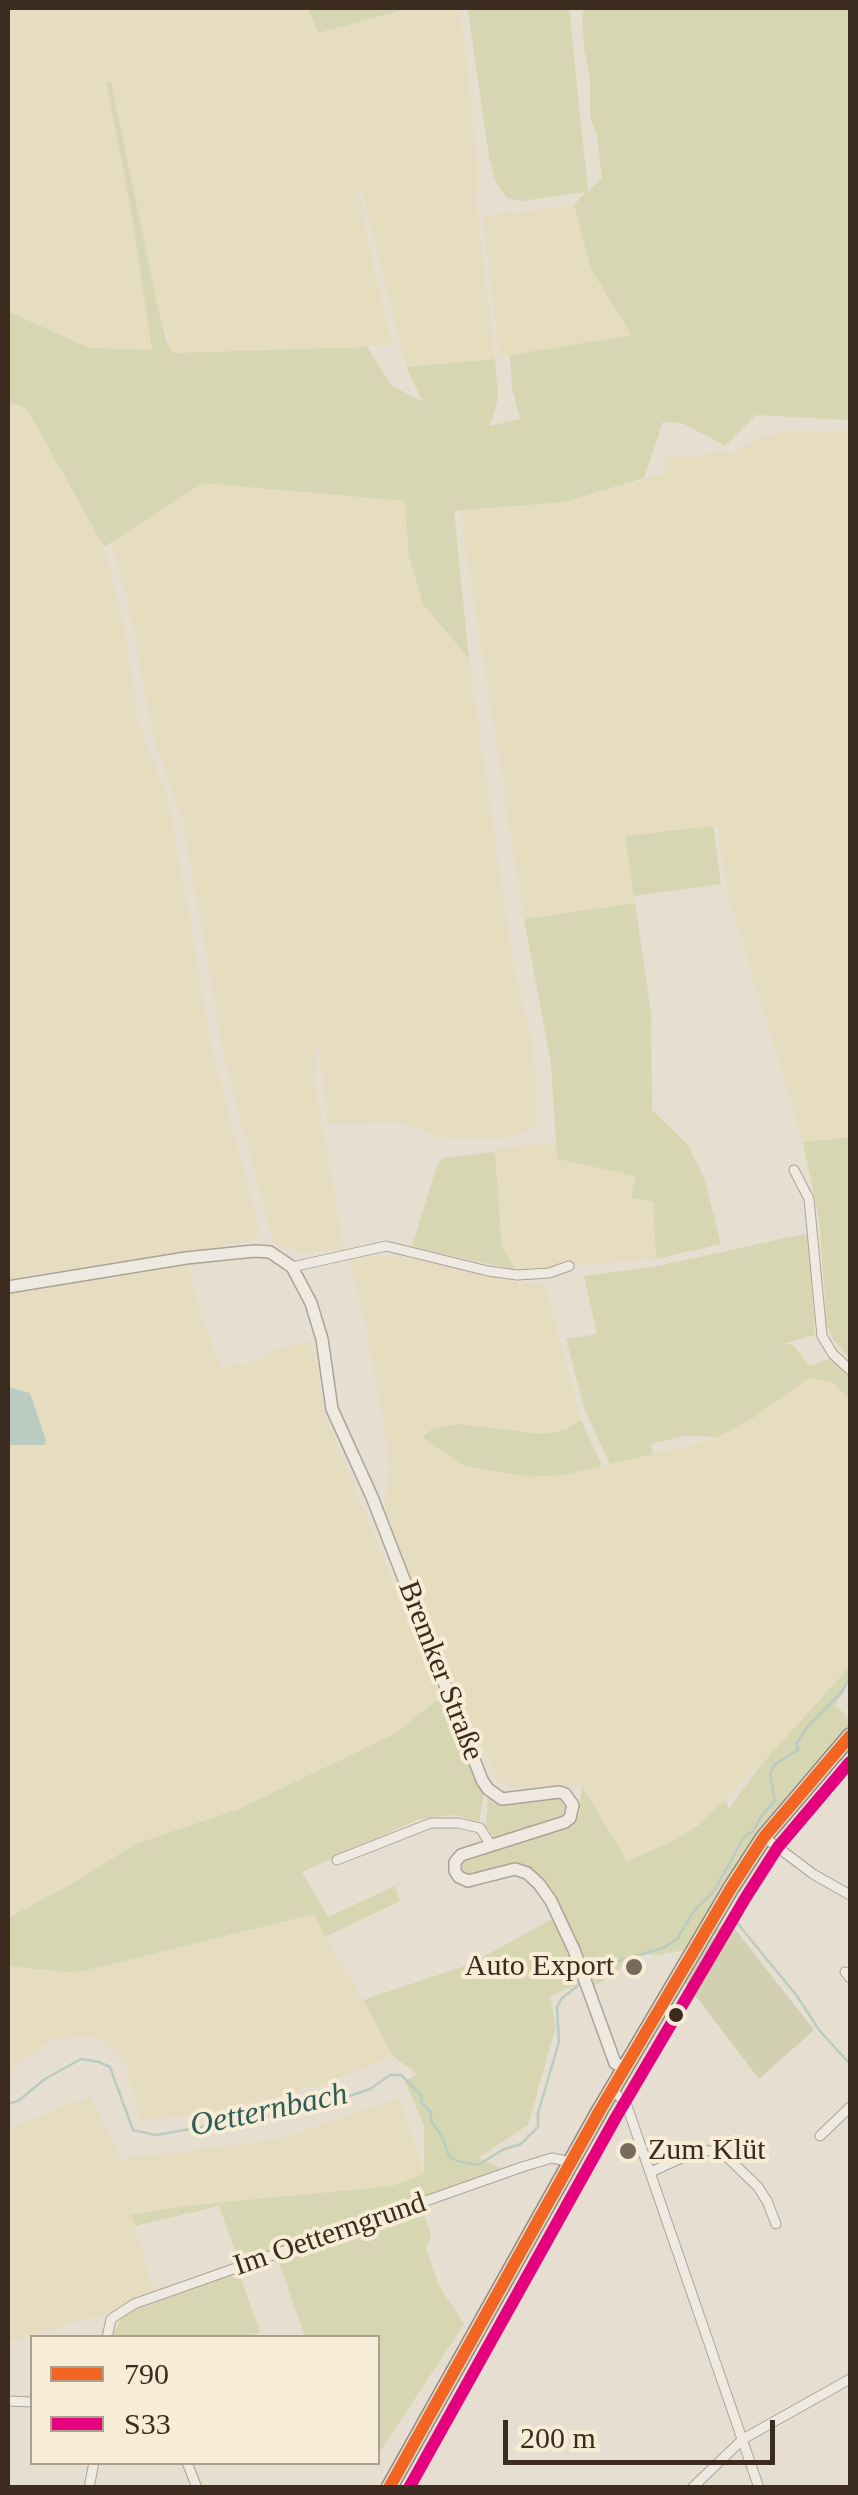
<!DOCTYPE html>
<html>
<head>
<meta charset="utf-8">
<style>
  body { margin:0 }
  #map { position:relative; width:858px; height:2495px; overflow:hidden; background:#e6ded0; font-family:"Times New Roman",serif }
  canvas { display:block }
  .frame { position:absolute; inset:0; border:10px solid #3c2c1f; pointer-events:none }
  .legend { position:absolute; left:30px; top:2335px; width:350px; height:130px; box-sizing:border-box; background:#f7ecd6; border:2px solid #ac9f8d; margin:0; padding:12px 18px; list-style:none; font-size:30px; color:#3c2c1f }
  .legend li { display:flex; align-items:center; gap:20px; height:50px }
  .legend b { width:50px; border:2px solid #ac9f8d }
  .scale { position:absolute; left:503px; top:2420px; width:272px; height:45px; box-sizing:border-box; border:5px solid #3c2c1f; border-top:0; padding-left:12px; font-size:30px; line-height:35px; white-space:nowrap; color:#3c2c1f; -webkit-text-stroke:8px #f7ecd6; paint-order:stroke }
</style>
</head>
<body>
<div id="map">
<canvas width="858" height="2495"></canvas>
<div class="frame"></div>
<ul class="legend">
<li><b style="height:12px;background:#f26522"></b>790</li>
<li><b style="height:12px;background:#e5007d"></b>S33</li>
</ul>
<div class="scale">200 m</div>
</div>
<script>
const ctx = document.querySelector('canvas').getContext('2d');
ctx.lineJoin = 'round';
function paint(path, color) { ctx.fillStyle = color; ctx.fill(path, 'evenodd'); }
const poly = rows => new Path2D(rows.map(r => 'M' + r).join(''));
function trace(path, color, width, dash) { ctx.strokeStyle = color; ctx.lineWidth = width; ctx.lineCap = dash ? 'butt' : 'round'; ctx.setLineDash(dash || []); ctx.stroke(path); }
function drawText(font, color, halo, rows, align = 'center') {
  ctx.font = font + ' "Times New Roman",serif'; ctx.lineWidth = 8; ctx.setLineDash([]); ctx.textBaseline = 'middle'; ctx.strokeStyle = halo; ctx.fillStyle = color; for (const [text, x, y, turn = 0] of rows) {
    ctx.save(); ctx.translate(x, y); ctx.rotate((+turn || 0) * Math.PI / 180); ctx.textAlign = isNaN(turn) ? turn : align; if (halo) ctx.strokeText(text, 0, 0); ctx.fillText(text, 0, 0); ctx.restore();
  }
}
const farmland = poly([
  [8,8,309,8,319,32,410,8,456,8,464,36,478,167,476,203,495,359,406,367,353,154,369,247,392,345,270,352,173,353,160,317,111,83,107,82,132,216,152,351,89,348,8,311],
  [574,205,591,269,631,335,500,357,482,216],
  [8,401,27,409,104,548,123,618,139,724,169,802,212,1048,260,1233,252,1241,8,1279],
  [786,430,850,432,850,1136,803,1142,726,887,718,826,625,837,635,903,524,919,460,511,565,502,664,474,666,457,735,452,759,439],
  [202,482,406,501,409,556,423,604,469,659,514,968,532,1044,538,1095,536,1123,530,1131,510,1138,442,1138,402,1122,328,1123,319,1049,316,1049,315,1083,344,1250,302,1253,274,1244,224,1058,183,822,153,737,128,603,111,542],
  [556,1142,557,1159,636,1176,653,1202,656,1259,516,1270,502,1248,495,1149],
  [384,1255,418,1259,523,1284,545,1283,581,1420,565,1430,542,1434,458,1424,422,1437,462,1465,562,1475,690,1445,718,1437,753,1418,808,1378,832,1381,850,1400,850,1666,802,1722,760,1766,754,1767,711,1814,673,1841,628,1861,582,1786,554,1785,518,1789,498,1781,430,1629,385,1508,389,1464,386,1440,367,1332,349,1256],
  [188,1264,201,1319,222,1367,250,1363,277,1349,312,1341,325,1415,441,1697,394,1734,239,1809,135,1844,75,1882,8,1918,8,1294],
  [314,1914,393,2056,319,2086,205,2114,140,2121,125,2062,98,2036,50,2040,8,2072,8,1966,75,1973],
  [90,2096,120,2159,275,2140,399,2098,425,2174,392,2186,193,2205,132,2215,154,2293,104,2314,8,2342,8,2129]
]);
const green = poly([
  [308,8,410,8,318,33],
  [464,8,569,8,588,191,602,178,597,136,590,116,590,79,584,48,582,8,850,8,850,420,756,415,725,446,682,423,663,422,644,478,565,502,454,511,469,659,423,604,409,556,405,501,203,483,104,547,27,409,8,401,8,311,89,348,152,350,132,216,106,81,111,82,160,317,167,343,174,353,367,347,392,386,423,402,406,367,495,359,498,398,490,426,520,419,512,388,510,355,631,335,591,269,574,205,586,192,522,201,507,198,496,183,489,157,468,11],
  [713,826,721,884,634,896,625,836],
  [635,903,651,1012,652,1110,687,1144,704,1177,721,1244,656,1259,653,1202,631,1198,636,1176,557,1159,551,1063,524,919],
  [850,1137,850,1359,833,1339,827,1326,819,1219,803,1142],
  [495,1152,502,1248,516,1270,412,1247,436,1168,442,1158],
  [804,1234,809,1239,815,1335,779,1345,792,1344,810,1366,831,1358,850,1372,850,1400,832,1382,809,1378,753,1418,718,1437,684,1436,651,1444,653,1454,610,1464,585,1410,566,1339,597,1334,584,1276,653,1267],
  [581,1420,602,1466,563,1475,526,1477,462,1465,422,1437,434,1428,458,1424,542,1434,565,1430],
  [850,1666,850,1679,835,1705,848,1717,850,1714,850,1725,740,1859,684,1950,658,1955,641,1954,592,1988,579,1946,553,1892,543,1879,530,1868,514,1863,470,1877,461,1870,461,1864,467,1857,563,1828,579,1816,582,1786,627,1861,673,1841,697,1826,725,1800,729,1809,760,1766],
  [441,1697,484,1792,479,1823,456,1815,419,1819,302,1872,328,1917,395,1886,400,1901,325,1937,314,1914,75,1973,8,1966,8,1918,75,1882,135,1844,239,1809,394,1734],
  [488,1797,508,1805,560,1798,567,1809,558,1820,495,1838,486,1826],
  [556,1917,579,1984,550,1996,556,2026,528,2125,478,2158,503,2169,240,2264,219,2206,135,2226,131,2215,193,2205,392,2186,424,2174,424,2125,405,2081,417,2074,393,2056,363,2000,468,1965],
  [422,2207,431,2236,426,2248,439,2286,464,2324,379,2453,378,2338,305,2337,278,2259],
  [231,2274,233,2279,240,2276,260,2332,245,2338,112,2338,122,2315]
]);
const cemetery = poly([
  [727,1919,814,2030,759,2079,685,1982,711,1938,716,1938,714,1933]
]);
const water = poly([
  [8,1387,30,1393,46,1440,44,1445,8,1445]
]);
const stream = poly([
  [733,1918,797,1996,819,2030,850,2064],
  [590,1975,608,1964,663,1948,677,1939,694,1911,714,1891,744,1837,753,1831,762,1815,775,1801,770,1774,775,1764,798,1750,797,1743,808,1726,842,1692,850,1676],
  [8,2104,18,2101,45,2079,81,2059,99,2062,110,2067,133,2130,156,2135,317,2107,370,2089,390,2075,401,2075,422,2096,421,2102,431,2112,431,2120,443,2139,449,2156,457,2161,478,2165,504,2149,521,2144,538,2127,538,2113,559,2042,557,2007,562,1998,580,1984]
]);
const minor = poly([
  [794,1170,809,1199,822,1336,833,1354,850,1370],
  [292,1267,386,1246,488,1271,517,1275,549,1273,569,1266],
  [764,1837,813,1874,850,1895],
  [337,1860,431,1823,458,1823,480,1828,491,1845],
  [845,1972,850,1978],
  [612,2090,626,2103,759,2488],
  [820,2136,850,2107],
  [651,2172,699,2150,722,2152,758,2187,767,2201,776,2224],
  [107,2338,111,2319,134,2304,522,2167,552,2158,571,2162],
  [8,2401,32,2402],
  [187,2462,197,2488],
  [89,2488,94,2462],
  [692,2488,743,2439,850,2379]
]);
const tertiary = poly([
  [8,1287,186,1258,254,1251,270,1252,292,1267,311,1303,322,1339,332,1409,372,1497,482,1780,488,1789,502,1799,559,1792,565,1794,573,1805,570,1818,565,1822,461,1855,455,1862,455,1871,459,1877,468,1881,515,1869,527,1873,539,1884,551,1901,574,1950,615,2063,625,2068]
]);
const primary = poly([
  [389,2488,600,2110,731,1888,764,1837,850,1736]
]);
const bus1 = poly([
  [389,2488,600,2110,731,1888,764,1837,850,1736]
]);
const bus2 = poly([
  [409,2488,615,2119,746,1897,778,1847,850,1762]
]);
const markers = [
  [634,1967,10,"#786a5d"],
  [676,2015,9,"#3c2c1f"],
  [628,2151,10,"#786a5d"]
];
const streetNames = [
  ["Bremker Straße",440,1671,69],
  ["Im Oetterngrund",330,2235,-19]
];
const poiNames = [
  ["Auto Export",614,1967],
  ["Zum Klüt",648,2151,"left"]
];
const waterNames = [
  ["Oetternbach",269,2111,-12]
];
paint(farmland, '#e6ddc0');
paint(green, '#d7d6b2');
paint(cemetery, '#d1d0b1');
paint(water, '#baccc1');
trace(stream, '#baccc1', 2.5);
trace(minor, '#aca398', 11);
trace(tertiary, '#aca398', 14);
trace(primary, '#91897f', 18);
trace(minor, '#eeeae1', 9);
trace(tertiary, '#eeeae1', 11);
trace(primary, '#e6e0d3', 15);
trace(bus1, '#f26522', 12);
trace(bus2, '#e5007d', 12);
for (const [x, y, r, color] of markers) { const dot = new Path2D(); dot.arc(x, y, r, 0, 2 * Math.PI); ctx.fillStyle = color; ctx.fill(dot); trace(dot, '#f7ecd6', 4); }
drawText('30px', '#3c2c1f', '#f7ecd6', streetNames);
drawText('30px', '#3c2c1f', '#f7ecd6', poiNames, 'right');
drawText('italic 32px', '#2e5c58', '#f7ecd6', waterNames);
</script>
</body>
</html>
